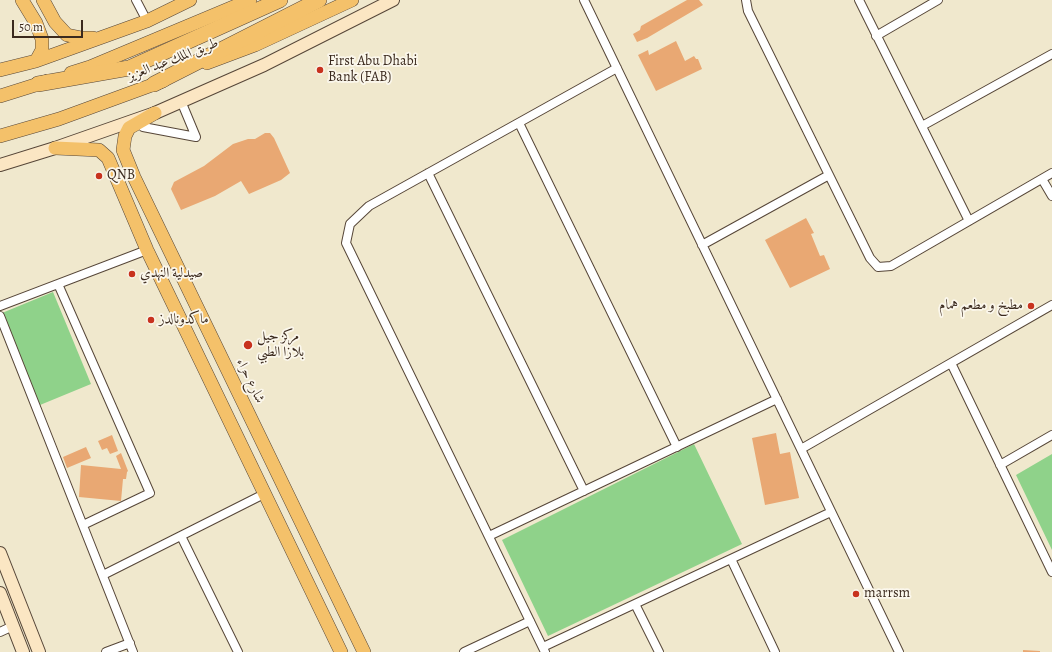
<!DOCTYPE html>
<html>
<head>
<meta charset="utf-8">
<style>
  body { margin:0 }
  #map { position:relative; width:1052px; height:652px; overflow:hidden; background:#f0e8cd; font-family:Alegreya,serif }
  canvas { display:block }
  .scale { position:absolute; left:12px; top:20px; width:71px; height:18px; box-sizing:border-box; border:2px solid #3b2a1e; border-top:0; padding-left:5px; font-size:12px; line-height:14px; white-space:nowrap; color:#3b2a1e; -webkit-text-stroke:3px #fbf7ec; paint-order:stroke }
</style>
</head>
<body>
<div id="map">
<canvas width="1052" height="652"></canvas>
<div class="scale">50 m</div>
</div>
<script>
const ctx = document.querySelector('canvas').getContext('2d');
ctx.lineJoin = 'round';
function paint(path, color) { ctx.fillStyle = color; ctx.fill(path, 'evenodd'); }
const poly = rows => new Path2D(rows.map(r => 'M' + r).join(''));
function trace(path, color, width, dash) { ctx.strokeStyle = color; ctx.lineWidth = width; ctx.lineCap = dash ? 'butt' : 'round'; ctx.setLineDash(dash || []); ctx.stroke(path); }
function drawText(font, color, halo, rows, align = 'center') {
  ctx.font = font + ' Alegreya,Amiri,serif'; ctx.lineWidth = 3.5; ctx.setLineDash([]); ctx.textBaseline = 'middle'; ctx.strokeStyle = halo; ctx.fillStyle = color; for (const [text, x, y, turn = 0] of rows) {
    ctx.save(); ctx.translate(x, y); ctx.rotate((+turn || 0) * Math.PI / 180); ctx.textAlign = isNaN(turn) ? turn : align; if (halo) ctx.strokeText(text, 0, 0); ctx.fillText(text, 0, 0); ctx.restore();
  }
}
const green = poly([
  [53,292,91,384,40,405,2,313],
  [694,444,742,544,548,636,502,540],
  [1052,454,1052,550,1016,475]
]);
const building = poly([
  [687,0,699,0,703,5,647,38,637,42,633,34,640,30,641,26],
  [676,41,685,61,694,56,696,59,698,59,702,69,656,91,638,55,648,50,649,55],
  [265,133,270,133,274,138,290,173,281,180,249,194,241,181,215,196,181,210,171,189,174,182,204,166,233,144,248,139,255,139],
  [806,218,814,233,811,234,820,256,824,255,830,269,790,288,765,240],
  [776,433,780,454,790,452,799,498,765,505,752,438],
  [112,435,118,451,110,454,107,448,102,450,98,441],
  [86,447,91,458,67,468,63,457],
  [121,453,128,471,127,472,126,479,123,479,121,501,79,497,81,465,121,469,116,456],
  [1023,650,1040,651,1040,652,1023,652]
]);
const street = poly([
  [136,0,147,21],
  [584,0,899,652],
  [746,0,748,11,870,258,878,267,891,266,1052,173],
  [859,0,969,221],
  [876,36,938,0],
  [519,123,677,447],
  [922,126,1052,54],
  [143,127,196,137,181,101],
  [428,173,584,491],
  [1042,179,1052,196],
  [702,245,829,175],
  [58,284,150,493,83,525],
  [0,306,147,250],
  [0,316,133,652],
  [951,363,1052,572],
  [801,449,1052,305],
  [1000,465,1052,435],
  [181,536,238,652],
  [489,536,777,399],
  [731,559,775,652],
  [103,575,264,494],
  [635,604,659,652],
  [0,632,13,626],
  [543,647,831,512],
  [106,652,130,643],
  [464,652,530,621],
  [545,652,346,243,350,224,369,206,617,68]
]);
const secondary = poly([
  [0,165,55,148,155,113,264,65,393,0],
  [0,553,39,652],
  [0,593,23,652]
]);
const primary = poly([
  [22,0,36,23,42,39,42,50,36,61],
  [43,0,55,22,67,35,82,38,93,38],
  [207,63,255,45,352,0],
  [0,70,36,61,147,21,190,0],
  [71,73,90,67,250,0],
  [0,96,48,81],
  [155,113,129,128,125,136,123,150,134,177,364,652],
  [0,136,59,119,163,81],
  [55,148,99,150,108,158,147,250,341,652]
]);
const highway = poly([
  [38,84,129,68,280,0],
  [154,84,319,0]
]);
const markers = [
  [320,70,4,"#c8321e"],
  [99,176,4,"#c8321e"],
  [132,274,4,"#c8321e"],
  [1031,306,4,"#c8321e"],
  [151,320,4,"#c8321e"],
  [248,345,5,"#c8321e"],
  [856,594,4,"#c8321e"]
];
const streetNames = [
  ["طريق الملك عبد العزيز",173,60,-21],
  ["شارع حراء",250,381,64]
];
const poiNames = [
  ["First Abu Dhabi",328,62],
  ["Bank (FAB)",328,78],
  ["QNB",107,176],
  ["صيدلية النهدي",140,274],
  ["مطبخ و مطعم همام",1023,306,"right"],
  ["ماكدونالدز",159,320],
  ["مركز جيل",257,337],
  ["بلازا الطبي",257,353],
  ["marrsm",864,594]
];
paint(green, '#8fd28a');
paint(building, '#e9a873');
trace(street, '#564638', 10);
trace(secondary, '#564638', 14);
trace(primary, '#564638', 14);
trace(highway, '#564638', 16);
trace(street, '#fff', 8);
trace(secondary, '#fbe6c3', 12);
trace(primary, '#f4c16a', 13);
trace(highway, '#f4c16a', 15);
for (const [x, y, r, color] of markers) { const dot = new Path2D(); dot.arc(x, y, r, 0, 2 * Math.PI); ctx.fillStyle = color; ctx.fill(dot); trace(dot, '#fbf7ec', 1.5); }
drawText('14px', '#3b2a1e', '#fbf7ec', streetNames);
drawText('14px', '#3b2a1e', '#fbf7ec', poiNames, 'left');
</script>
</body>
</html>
